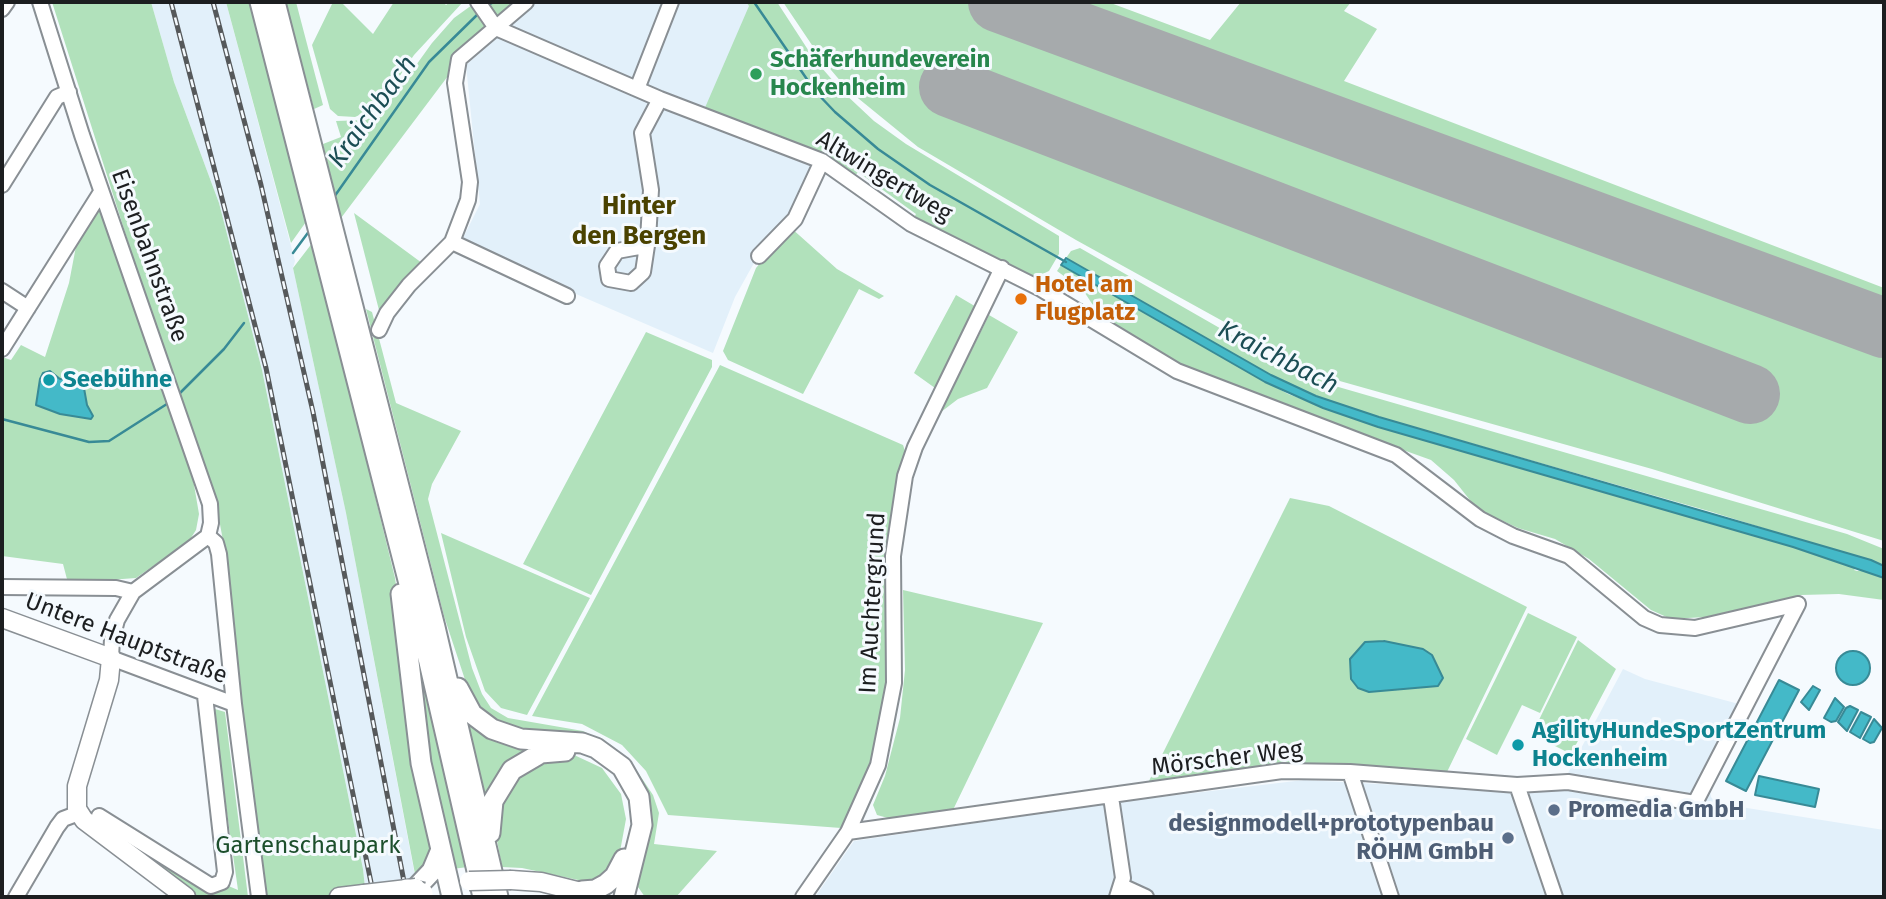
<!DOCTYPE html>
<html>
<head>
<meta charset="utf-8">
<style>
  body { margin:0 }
  #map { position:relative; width:1886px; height:899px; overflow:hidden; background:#f5fafe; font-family:"Fira Sans",sans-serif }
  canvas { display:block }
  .frame { position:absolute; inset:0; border:4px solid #1c1e20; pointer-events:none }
</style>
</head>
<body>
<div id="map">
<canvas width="1886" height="899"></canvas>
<div class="frame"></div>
</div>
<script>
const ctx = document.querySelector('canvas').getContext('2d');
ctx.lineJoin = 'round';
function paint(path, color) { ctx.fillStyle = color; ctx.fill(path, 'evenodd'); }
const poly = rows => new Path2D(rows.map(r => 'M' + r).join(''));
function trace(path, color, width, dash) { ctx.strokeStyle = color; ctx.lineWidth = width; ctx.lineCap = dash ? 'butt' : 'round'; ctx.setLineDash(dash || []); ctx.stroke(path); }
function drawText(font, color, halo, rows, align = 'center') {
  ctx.font = font + ' "Fira Sans",sans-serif'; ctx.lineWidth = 6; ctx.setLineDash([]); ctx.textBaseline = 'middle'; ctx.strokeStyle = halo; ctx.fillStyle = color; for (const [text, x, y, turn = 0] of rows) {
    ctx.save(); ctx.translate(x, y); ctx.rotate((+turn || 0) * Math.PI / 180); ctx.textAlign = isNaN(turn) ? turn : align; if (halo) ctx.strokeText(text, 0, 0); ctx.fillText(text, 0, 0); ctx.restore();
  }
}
const built = poly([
  [151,2,226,2,295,261,293,268,346,513,419,897,366,897,363,869,262,370,219,203,174,82],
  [530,2,746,2,749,6,819,164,783,228,759,254,735,297,713,353,460,244,480,204,466,65,499,36],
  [1623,669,1645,679,1754,708,1710,791,1711,797,1716,803,1884,830,1884,897,815,897,854,841,1118,802,1304,780,1527,792,1568,773]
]);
const green = poly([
  [52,2,151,2,174,82,219,203,262,370,363,869,366,897,263,897,219,554,224,546,214,492,130,248],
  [226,2,252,2,308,219,291,243],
  [285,2,296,2,323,105,314,109],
  [333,2,341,2,373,34,394,2,443,2,446,5,450,2,463,2,414,55,384,99,371,110,355,117,338,116,330,109,312,45],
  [482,2,521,2,499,19],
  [746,2,777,2,814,59,842,91,874,121,906,144,1059,236,1059,254,1049,271,1032,279,912,221,916,214,858,172,852,180,704,110,749,6],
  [783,2,1108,2,1210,40,1241,2,1351,2,1344,11,1377,29,1344,81,1884,288,1884,541,1652,469,1322,376,1076,240,918,147,848,90,820,57],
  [472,5,486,27,454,59,448,76,341,218,323,144,341,137,336,121,366,120,383,111,432,43,454,18],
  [99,207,166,389,192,473,199,514,196,530,189,541,136,578,68,583,63,564,2,556,2,357,11,360,21,345,45,357,69,283,77,241],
  [354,213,422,263,394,293,380,314],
  [790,227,837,269,884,296,879,299,859,289,803,394,728,360,723,351,756,268],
  [313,242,395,578,434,851,422,871,415,874,346,513,293,268],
  [1080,248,1279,362,1335,386,1847,534,1884,549,1884,566,1712,512,1379,417,1316,396,1271,375,1066,258,1071,251],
  [1061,265,1288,394,1378,427,1793,547,1857,567,1854,570,1857,571,1865,570,1884,578,1884,600,1839,594,1801,595,1705,617,1671,619,1651,610,1589,559,1555,539,1518,528,1477,509,1454,480,1431,460,1264,400,1183,367,1104,322,1083,290,1057,271],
  [956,295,978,308,935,388,914,373],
  [366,309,372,312,396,403,461,431,432,484,428,499,472,668,482,694,491,708,508,718,583,731,611,745,633,765,653,795,659,813,654,844,717,851,676,897,645,897,638,887,649,824,618,755,503,729,474,707,444,616],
  [989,315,1018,332,987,388,958,399,941,412],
  [646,332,712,360,712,367,591,595,523,564],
  [720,365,903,445,905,451,895,497,889,682,869,775,845,826,841,828,668,815,646,771,622,745,582,724,532,716],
  [1290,498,1329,506,1527,607,1447,772,1307,763,1148,783],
  [441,533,590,598,527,715,501,708,485,691,466,637],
  [903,590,1043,623,952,812,889,822,888,818,877,815,873,805,885,776,900,718,905,670],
  [1528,613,1577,637,1540,713,1522,705,1497,755,1466,739],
  [411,626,468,867,452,869,424,753],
  [1578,640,1616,669,1571,754,1535,736,1538,730,1535,728],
  [215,709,225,712,248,897,186,897,104,833,106,819,174,863,238,890,213,715],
  [465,713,484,730,502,738,524,743,583,746,605,758,618,770,633,794,638,820,636,840,622,888,633,840,634,813,630,794,616,771,603,759,579,749,542,748,509,766,487,804],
  [572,754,602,768,621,794,626,819,619,857,597,884,522,868,502,867,496,835,505,786,521,767]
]);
const water = poly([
  [1066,258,1271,375,1316,396,1379,417,1871,560,1884,566,1884,578,1793,547,1378,427,1323,408,1265,382,1061,265,1066,258],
  [50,371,60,379,82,377,87,405,93,416,91,419,60,414,36,405,40,379,43,373,50,371],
  [1384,641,1423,649,1432,655,1443,678,1438,686,1369,692,1358,688,1351,679,1350,659,1365,642,1384,641],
  '1836 668a17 17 0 1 1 34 0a17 17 0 1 1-34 0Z',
  [1779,680,1799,690,1746,791,1726,781,1779,680],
  [1813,686,1820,690,1809,710,1801,702,1813,686],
  [1835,698,1844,707,1836,721,1831,722,1824,718,1835,698],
  [1850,706,1858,710,1847,731,1838,722,1846,708,1850,706],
  [1861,712,1871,717,1860,738,1850,732,1861,712],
  [1874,719,1882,728,1874,742,1870,743,1863,739,1874,719],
  [1759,776,1819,789,1815,807,1755,795,1759,776]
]);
const stream = poly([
  [754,2,815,91,835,112,878,149,930,185,1066,262],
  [486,6,494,2],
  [334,197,429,62,479,13],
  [293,253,310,230],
  [177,396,224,349,244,323],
  [2,419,89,442,109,441,170,402]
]);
const runway = poly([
  [998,2,1884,328],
  [949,87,1750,394]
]);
const minor = poly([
  [40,2,82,135,210,504,211,523,208,536],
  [478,2,496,28],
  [2,9,7,2],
  [496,28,660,99,822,161,911,224,1041,289,1177,371,1396,455,1480,519,1513,536,1569,556,1644,618,1660,625,1695,628,1798,604],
  [637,89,671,2],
  [2,185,57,97,69,92],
  [648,239,639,247,617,251,607,266,609,279,631,283,643,272,648,239,651,190,642,133,660,99],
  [452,242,567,296],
  [759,256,795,219,822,161],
  [2,291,28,308],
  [379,330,387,313,409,285,452,242,468,200,470,182,455,83,459,59,526,2],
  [2,349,101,192],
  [208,536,216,543,219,554,234,704,259,897],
  [208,536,133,592,117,620,112,639,111,658,234,704],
  [2,587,116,588,133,592],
  [1350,772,1391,897],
  [1517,785,1555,897],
  [1111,797,1123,878,1117,897],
  [99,816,211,886,222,882,225,872,205,696],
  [848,832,1282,771,1350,772,1517,785,1568,782,1695,803,1798,604],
  [1122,886,1146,897],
  [16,897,57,827,63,819,79,813],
  [803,897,848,832,878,765,894,683,893,556,905,476,915,447,1002,268]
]);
const major = poly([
  [2,618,111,658,109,680,77,786,77,809,84,820,186,897],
  [511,880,541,882,593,895],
  [339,897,364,894]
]);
const highway = poly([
  [260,2,429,662,483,897],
  [275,2,435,627,498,897],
  [401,594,421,763,452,897],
  [458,688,472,714,492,729,521,739,582,743,596,748,622,767,639,797,642,825,624,897],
  [490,833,493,801,512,770,541,753,565,751],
  [416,888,432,871,440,852],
  [582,891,595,890,606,884,615,876,624,859]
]);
const rail = poly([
  [171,2,266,368,374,897],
  [213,2,261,185,313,412,407,897]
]);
const majorBridge = poly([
  [469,881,511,880],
  [364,894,416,888]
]);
const highwayBridge = poly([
  [407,889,423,893]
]);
const markers = [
  [756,74,7,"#2e9e5b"],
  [1021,299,7,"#e8710a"],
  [49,380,7,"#0f9aa8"],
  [1518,745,7,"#0f9aa8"],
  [1554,810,7,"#5c6f8a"],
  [1508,838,7,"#5c6f8a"]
];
const leisureNames = [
  ["Schäferhundeverein",770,60],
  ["Hockenheim",770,88]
];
const streetNames = [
  ["Altwingertweg",884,177,31],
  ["Eisenbahnstraße",149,256,70],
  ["Im Auchtergrund",873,603,-87],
  ["Untere Hauptstraße",126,639,21],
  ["Mörscher Weg",1227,759,-7]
];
const foodNames = [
  ["Hotel am",1035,285],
  ["Flugplatz",1035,313]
];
const cultureNames = [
  ["Seebühne",63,380],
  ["AgilityHundeSportZentrum",1532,731],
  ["Hockenheim",1532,759]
];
const serviceNames = [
  ["Promedia GmbH",1568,810],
  ["designmodell+prototypenbau",1494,824,"right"],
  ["RÖHM GmbH",1494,852,"right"]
];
const parkNames = [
  ["Gartenschaupark",308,846]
];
const waterNames = [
  ["Kraichbach",373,112,-54],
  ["Kraichbach",1278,358,27]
];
const neighbourhoodNames = [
  ["Hinter",639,207],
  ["den Bergen",639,237]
];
paint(built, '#e2f0fa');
paint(green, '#b1e1bb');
paint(water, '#44b9c8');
trace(water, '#388a96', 2);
trace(stream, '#388a96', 2.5);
trace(runway, '#a6aaac', 60);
trace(minor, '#898f94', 18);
trace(major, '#898f94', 21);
trace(highway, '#898f94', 23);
trace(minor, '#fff', 14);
trace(major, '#fff', 18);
trace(highway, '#fff', 19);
trace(rail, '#56595b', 5);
trace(rail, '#f5fafe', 2.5, [8]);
trace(majorBridge, '#898f94', 21, []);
trace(highwayBridge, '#898f94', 23, []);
trace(majorBridge, '#fff', 18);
trace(highwayBridge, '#fff', 19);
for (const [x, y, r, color] of markers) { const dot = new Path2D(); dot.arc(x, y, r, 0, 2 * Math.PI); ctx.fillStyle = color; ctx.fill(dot); trace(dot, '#f5fafe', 2.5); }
drawText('bold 24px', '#27864d', '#f5fafe', leisureNames, 'left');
drawText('24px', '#1c1e20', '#f5fafe', streetNames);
drawText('bold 24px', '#c56008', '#f5fafe', foodNames, 'left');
drawText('bold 24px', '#0d838f', '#f5fafe', cultureNames, 'left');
drawText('bold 24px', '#4e5e75', '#f5fafe', serviceNames, 'left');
drawText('24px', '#1c4f2c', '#f5fafe', parkNames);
drawText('italic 26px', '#1b4d54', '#f5fafe', waterNames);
drawText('bold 26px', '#4a4200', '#f5fafe', neighbourhoodNames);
</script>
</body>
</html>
